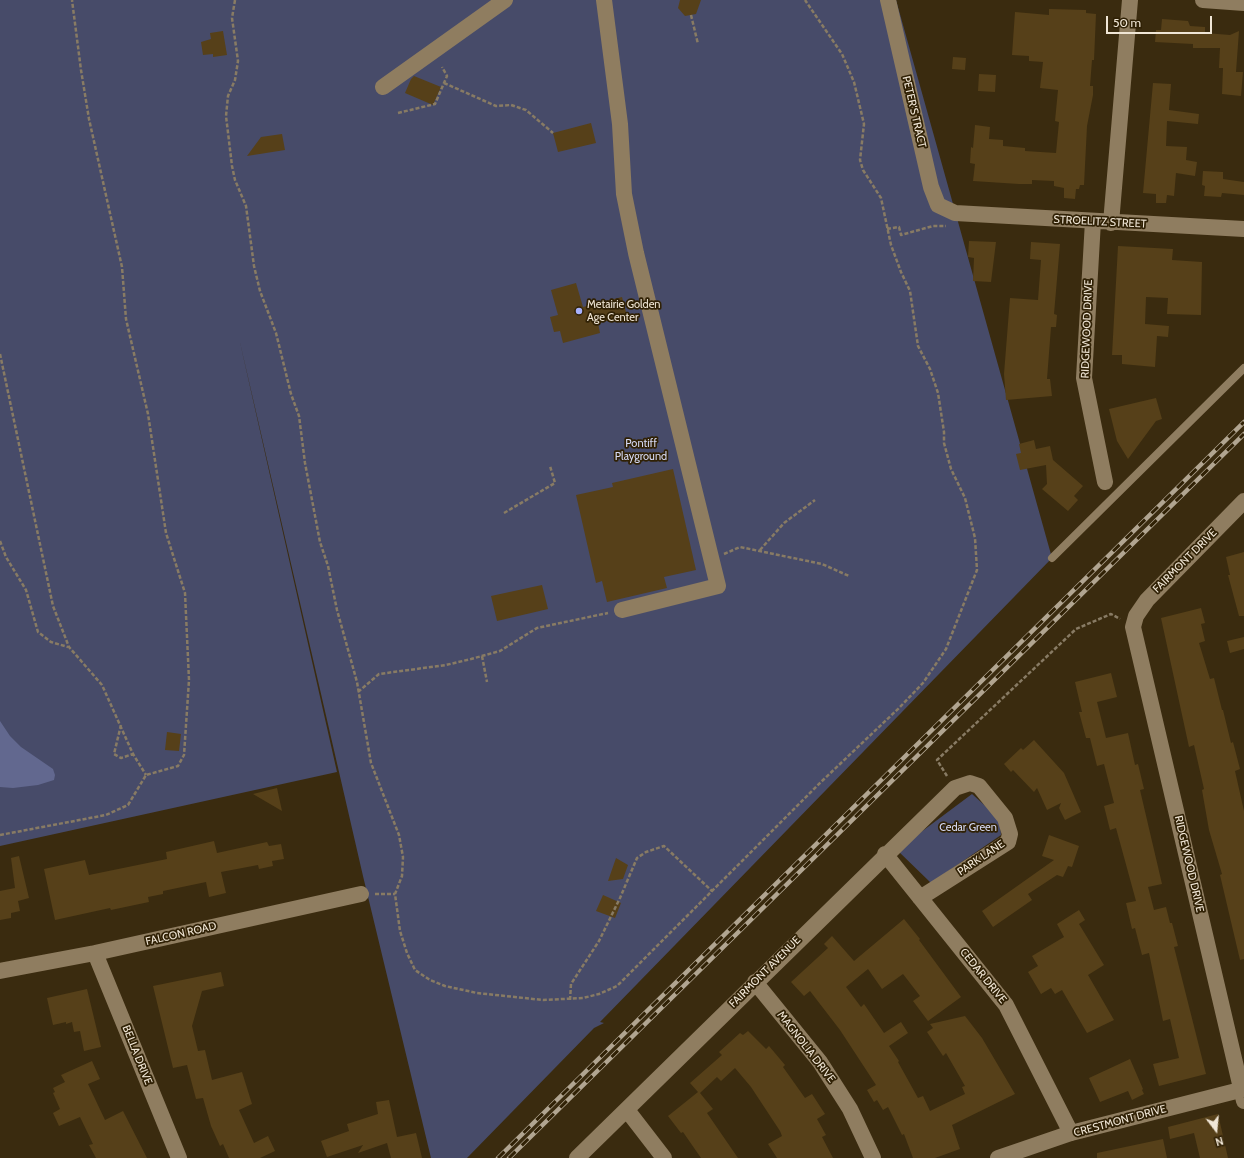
<!DOCTYPE html>
<html>
<head>
<meta charset="utf-8">
<style>
  body { margin:0 }
  #map { position:relative; width:1244px; height:1158px; overflow:hidden; background:#3a2b0f; font-family:Cabin,sans-serif }
  canvas { display:block }
  .north { position:absolute; left:1196px; top:1110px; width:40px; height:40px; -webkit-text-stroke:3px #302105; paint-order:stroke; rotate:164deg; font-size:11px; font-weight:700; line-height:16px; text-align:center; color:#f0e6d6 }
  .north::after { content:''; display:block; margin:auto; width:14px; height:18px; background:#f0e6d6; clip-path:polygon(50% 0,100% 100%,50% 72%,0 100%) }
  .scale { position:absolute; left:1106px; top:16px; width:106px; height:18px; box-sizing:border-box; border:2px solid #f0e6d6; border-top:0; padding-left:5px; font-size:12px; line-height:14px; white-space:nowrap; color:#f0e6d6; -webkit-text-stroke:3px #302105; paint-order:stroke }
</style>
</head>
<body>
<div id="map">
<canvas width="1244" height="1158"></canvas>
<div class="north">N</div>
<div class="scale">50 m</div>
</div>
<script>
const ctx = document.querySelector('canvas').getContext('2d');
ctx.lineJoin = 'round';
function paint(path, color) { ctx.fillStyle = color; ctx.fill(path, 'evenodd'); }
const poly = rows => new Path2D(rows.map(r => 'M' + r).join(''));
function trace(path, color, width, dash) { ctx.strokeStyle = color; ctx.lineWidth = width; ctx.lineCap = dash ? 'butt' : 'round'; ctx.setLineDash(dash || []); ctx.stroke(path); }
function drawText(font, color, halo, rows, align = 'center') {
  ctx.font = font + ' Cabin,sans-serif'; ctx.lineWidth = 3.5; ctx.setLineDash([]); ctx.textBaseline = 'middle'; ctx.strokeStyle = halo; ctx.fillStyle = color; for (const [text, x, y, turn = 0] of rows) {
    ctx.save(); ctx.translate(x, y); ctx.rotate((+turn || 0) * Math.PI / 180); ctx.textAlign = isNaN(turn) ? turn : align; if (halo) ctx.strokeText(text, 0, 0); ctx.fillText(text, 0, 0); ctx.restore();
  }
}
const green = poly([
  [0,0,896,0,1052,558,600,1022,604,1023,594,1028,467,1158,431,1158,363,876,239,338,337,772,0,846],
  [972,794,991,811,1000,823,1001,835,931,883,897,850]
]);
const water = poly([
  [0,721,10,736,21,747,53,769,55,775,54,780,38,785,13,788,0,787]
]);
const building = poly([
  [680,0,701,0,696,14,685,16,678,8],
  [1049,9,1086,10,1086,13,1096,14,1094,60,1092,60,1090,86,1093,86,1093,95,1087,126,1084,185,1080,185,1079,189,1076,189,1075,199,1064,198,1064,188,1054,186,1054,181,1032,180,1032,184,1019,184,973,181,975,164,970,163,971,147,973,148,975,125,990,127,989,139,1003,140,1003,146,1025,148,1025,151,1056,153,1059,122,1055,121,1058,90,1040,88,1043,62,1029,61,1029,56,1012,55,1015,12,1049,15],
  [1162,19,1188,21,1190,26,1205,27,1205,33,1230,35,1239,31,1236,72,1243,72,1241,96,1222,94,1223,68,1219,68,1220,48,1193,48,1193,44,1155,42,1156,30,1161,30],
  [223,31,227,55,213,57,213,54,203,55,201,42,211,39,210,33],
  [953,57,966,58,965,70,952,69],
  [979,74,996,75,995,92,978,91],
  [414,76,441,87,433,105,405,93,411,79],
  [1153,83,1171,84,1169,110,1199,114,1198,124,1167,121,1166,146,1187,147,1186,160,1197,162,1195,176,1176,173,1174,196,1167,195,1166,203,1156,203,1156,194,1143,193],
  [591,123,596,143,558,152,553,133],
  [282,134,285,150,247,156,261,137],
  [1203,171,1223,172,1223,179,1244,182,1244,195,1222,193,1221,197,1204,196,1205,186,1202,185],
  [969,241,996,242,991,282,973,281,974,258,968,257],
  [1031,242,1060,244,1054,314,1057,315,1056,327,1051,327,1047,379,1050,379,1052,396,1006,400,1004,374,1010,298,1038,300,1041,260,1030,259],
  [1118,246,1173,249,1172,260,1202,262,1201,315,1167,314,1168,298,1146,297,1145,324,1169,326,1168,337,1157,336,1155,367,1122,364,1122,355,1112,355],
  [576,283,583,307,622,297,627,316,598,323,600,333,563,343,560,331,554,332,550,317,558,315,551,290],
  [1156,398,1162,419,1156,421,1128,459,1117,441,1109,409],
  [1034,440,1036,449,1050,446,1053,460,1083,486,1074,496,1078,500,1068,511,1042,489,1047,484,1046,465,1020,470,1016,454,1021,453,1019,444],
  [673,469,696,570,664,577,667,588,607,602,602,581,596,583,576,495,613,487,612,483],
  [1244,552,1244,616,1239,616,1228,575,1230,575,1226,557],
  [542,585,548,609,497,621,491,596],
  [1201,608,1205,623,1201,624,1205,641,1199,643,1210,679,1214,678,1222,710,1223,710,1231,743,1233,742,1240,769,1235,771,1244,811,1244,959,1240,960,1220,875,1222,874,1209,830,1202,790,1204,789,1194,745,1189,747,1161,618],
  [1244,637,1244,649,1230,653,1227,641],
  [1111,673,1117,697,1097,702,1106,738,1128,733,1135,765,1138,764,1144,789,1140,790,1162,884,1148,887,1154,910,1166,907,1170,923,1172,923,1178,946,1174,947,1206,1074,1159,1086,1153,1064,1179,1058,1170,1019,1163,1021,1149,953,1142,955,1135,928,1132,929,1126,903,1136,901,1116,828,1110,830,1104,806,1114,803,1104,764,1097,766,1090,738,1086,738,1079,712,1082,712,1075,682],
  [167,732,181,734,179,751,165,750],
  [1034,740,1064,773,1081,812,1065,820,1059,808,1061,803,1047,810,1037,788,1034,792,1013,770,1011,772,1004,764,1021,748,1023,750],
  [277,788,282,811,253,794],
  [1049,835,1079,846,1072,867,1068,866,1063,877,1057,875,1028,894,1032,900,993,927,982,911,1054,860,1042,856],
  [214,841,217,853,267,842,269,846,281,844,284,859,272,861,273,866,259,869,258,865,221,872,226,893,209,897,206,882,163,891,163,894,148,897,149,902,111,910,110,908,55,920,44,869,85,860,89,875,167,859,166,852],
  [19,856,29,898,18,901,20,911,11,913,11,918,0,920,0,891,15,888,11,858],
  [616,858,628,865,623,879,608,881],
  [603,895,621,903,615,918,596,911],
  [1079,910,1085,920,1079,924,1104,965,1088,975,1114,1020,1087,1033,1062,990,1055,994,1051,988,1041,994,1028,972,1038,966,1032,956,1064,937,1057,924],
  [904,919,920,939,919,940,961,997,928,1021,913,1001,920,996,903,974,882,989,868,969,846,987,861,1007,864,1004,884,1033,901,1022,908,1033,889,1046,899,1061,898,1062,918,1098,923,1096,930,1111,965,1094,962,1087,965,1086,946,1053,943,1056,927,1032,933,1028,930,1024,965,1016,982,1038,1015,1094,952,1125,960,1149,935,1158,913,1158,904,1134,902,1135,888,1107,883,1110,877,1100,874,1102,867,1090,876,1085,840,1030,810,991,804,996,791,982,828,948,824,944,832,936,854,961],
  [221,972,224,986,202,991,192,1026,198,1051,205,1050,212,1080,242,1072,252,1104,239,1110,254,1143,268,1136,275,1151,260,1158,229,1158,223,1144,220,1146,211,1126,203,1098,196,1099,187,1065,173,1068,153,986],
  [87,989,101,1047,84,1051,80,1031,74,1032,72,1022,66,1024,66,1022,53,1025,47,998],
  [748,1031,766,1049,769,1046,785,1065,783,1067,805,1098,812,1094,825,1114,817,1119,826,1135,822,1137,833,1158,777,1158,768,1144,782,1136,780,1131,751,1087,735,1068,721,1081,717,1077,700,1093,713,1109,707,1113,738,1158,701,1158,683,1132,681,1133,668,1116,698,1092,690,1083,722,1055,719,1052,740,1033,743,1035],
  [1130,1059,1143,1089,1142,1090,1144,1094,1132,1100,1128,1091,1100,1102,1089,1078],
  [92,1061,100,1079,88,1084,105,1120,123,1111,147,1158,96,1158,89,1145,93,1144,80,1117,59,1126,53,1113,60,1109,53,1093,55,1092,53,1088,65,1082,61,1075],
  [389,1100,397,1137,416,1133,422,1158,391,1158,387,1143,358,1153,363,1145,327,1157,321,1141,349,1131,347,1124,378,1114,376,1102],
  [1218,1114,1228,1158,1200,1158,1194,1133,1170,1139,1168,1127],
  [1163,1139,1167,1158,1097,1158,1097,1153]
]);
const path = poly([
  [235,0,232,18,238,61,235,80,228,96,226,116,232,166,235,180,246,206,254,266,260,291,276,333,291,394,299,416,305,463,320,542,328,566,337,610,357,682,371,763,399,835,403,857,402,876,395,894,400,931,407,953,415,970,430,980,445,986,477,993,543,1000,583,998,599,994,617,986,822,781,899,708,923,683,946,649,977,570,975,538,965,498,951,469,944,443,944,432,938,393,930,369,918,346,910,291,901,272,891,245,881,198,863,170,860,160,864,124,854,82,842,54,805,0],
  [691,15,698,44],
  [444,83,496,106,511,105,526,110,553,133],
  [398,113,435,104,447,76,442,67],
  [887,229,899,227,901,235,933,226,946,226],
  [0,354,53,606,69,647,102,685,133,754,146,775],
  [504,513,555,483,550,466],
  [0,541,6,557,26,590,38,632,51,642,68,647],
  [760,550,784,523,815,500],
  [724,554,740,547,822,564,849,576],
  [482,656,487,682],
  [358,692,379,674,446,665,471,659,500,651,537,628,608,613],
  [121,725,114,754,121,758,133,754],
  [947,776,937,760,1076,629,1111,614,1120,619],
  [0,835,106,815,128,805,146,775,178,766,184,755,189,680,185,593,166,533,148,414,126,319,122,267,89,119,81,70,72,0],
  [375,894,395,894],
  [570,1000,571,984,599,941,620,898,637,858,646,852,664,846,712,891]
]);
const lane = poly([
  [1052,558,1244,368]
]);
const street = poly([
  [604,0,620,124,624,194,636,253,718,586,622,610],
  [888,0,931,187,938,205,955,213,1244,229],
  [1203,0,1244,3],
  [383,87,505,0],
  [1093,221,1084,378,1105,482],
  [1111,223,1130,0],
  [1244,501,1147,600,1136,616,1133,627,1244,1101],
  [885,854,1006,1005,1071,1133],
  [95,953,179,1158],
  [0,971,95,953,361,894],
  [755,982,820,1062,850,1109,873,1158],
  [627,1110,664,1158],
  [577,1158,955,788,970,783,979,786,1005,818,1010,834,1008,842,920,898],
  [998,1158,1071,1133,1244,1089]
]);
const rail = poly([
  [498,1158,1244,422],
  [509,1158,1244,434]
]);
const markers = [
  [579,311,4,"#a7b1fc"]
];
const streetNames = [
  ["PETER'S TRACT",914,112,77],
  ["STROELITZ STREET",1100,222,3],
  ["RIDGEWOOD DRIVE",1087,329,-88],
  ["FAIRMONT DRIVE",1185,561,-45],
  ["PARK LANE",981,858,-34],
  ["RIDGEWOOD DRIVE",1189,864,77],
  ["FALCON ROAD",181,934,-13],
  ["FAIRMONT AVENUE",765,972,-45],
  ["CEDAR DRIVE",983,976,51],
  ["MAGNOLIA DRIVE",806,1047,52],
  ["BELLA DRIVE",137,1055,68],
  ["CRESTMONT DRIVE",1120,1121,-15]
];
const poiNames = [
  ["Metairie Golden",587,305],
  ["Age Center",587,318]
];
const parkNames = [
  ["Pontiff",641,444],
  ["Playground",641,457],
  ["Cedar Green",968,828]
];
paint(green, '#474b69');
paint(water, '#62688f');
paint(building, '#564019');
trace(path, '#887b64', 2.5, [4, 2]);
trace(lane, '#8f7d60', 8);
trace(street, '#8f7d60', 16);
trace(rail, '#b1a591', 4.5);
trace(rail, '#302105', 3, [9]);
for (const [x, y, r, color] of markers) { const dot = new Path2D(); dot.arc(x, y, r, 0, 2 * Math.PI); ctx.fillStyle = color; ctx.fill(dot); trace(dot, '#302105', 1.5); }
drawText('11px', '#f0e6d6', '#302105', streetNames);
drawText('11px', '#f0e6d6', '#302105', poiNames, 'left');
drawText('11px', '#d7dbf6', '#302105', parkNames);
</script>
</body>
</html>
